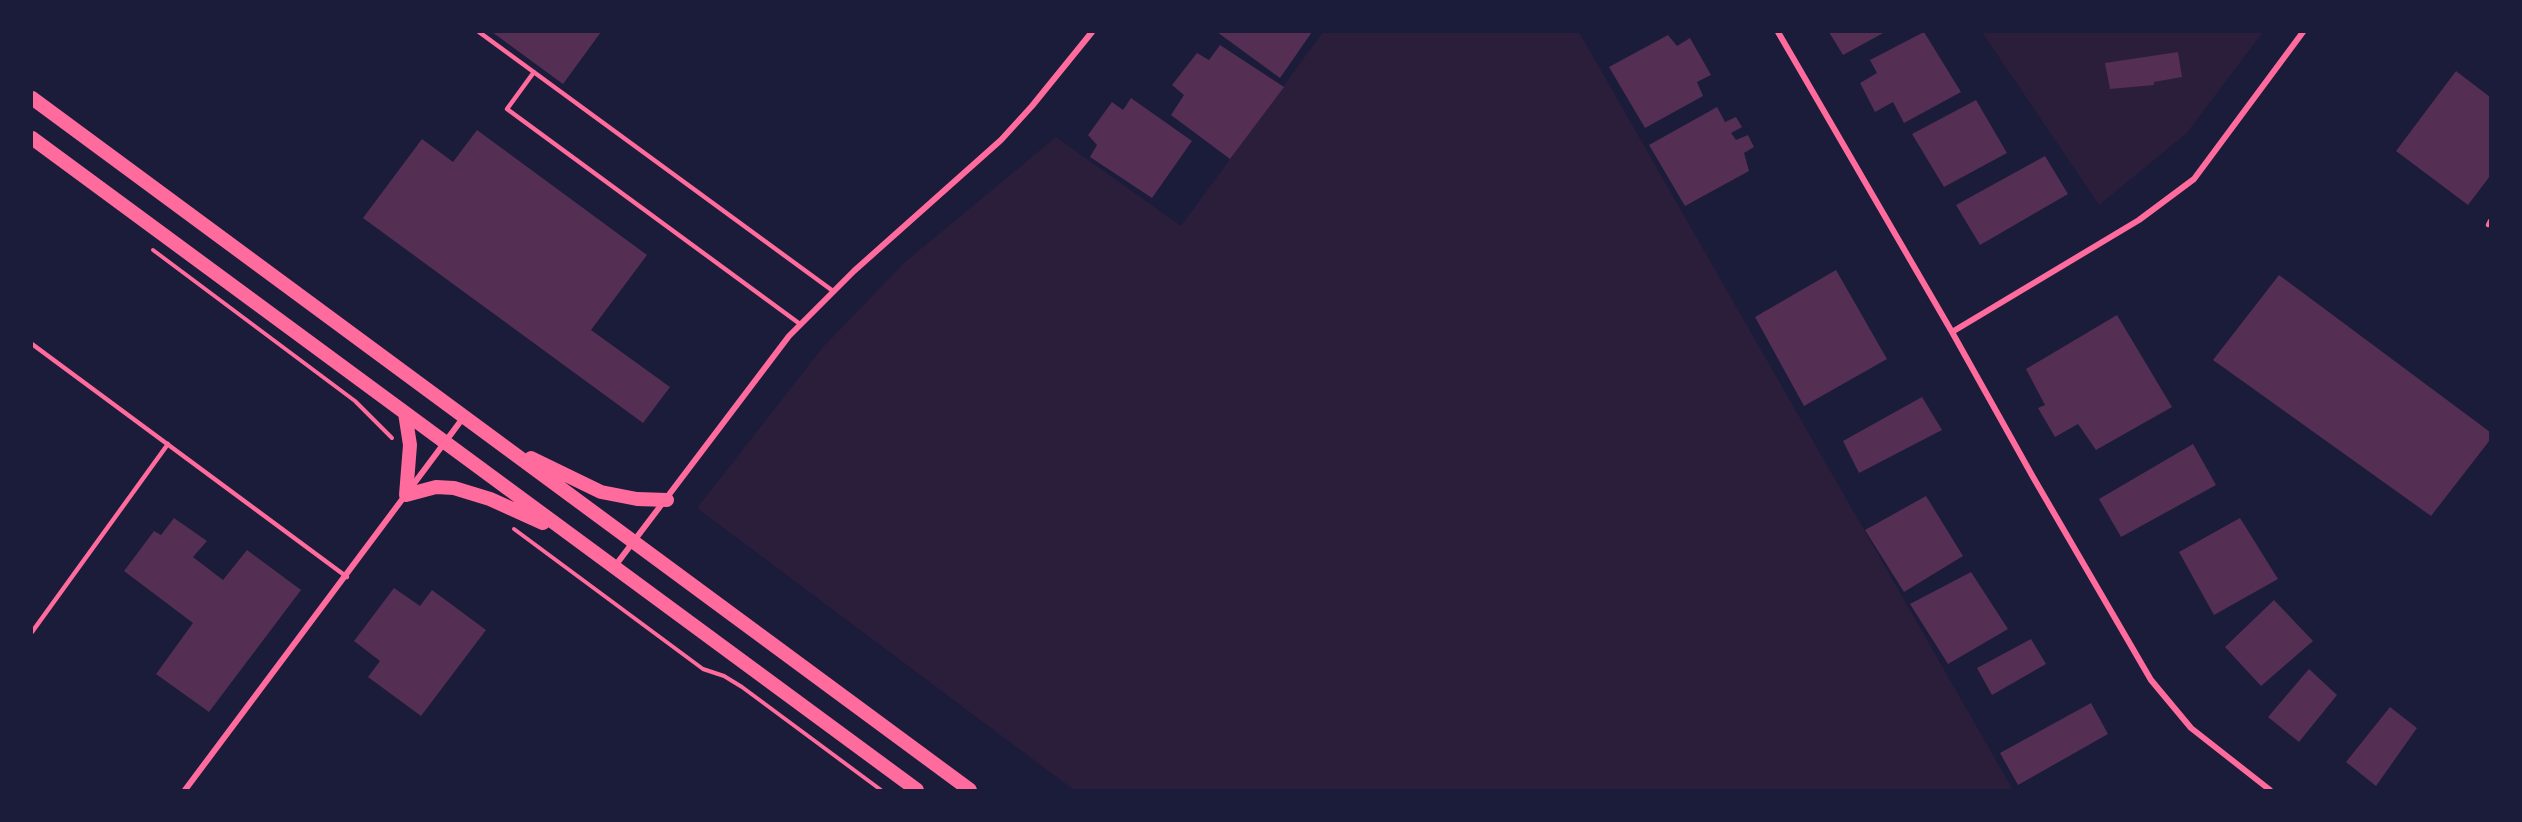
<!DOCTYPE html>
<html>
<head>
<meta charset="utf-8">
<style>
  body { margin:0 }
  #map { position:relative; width:2522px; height:822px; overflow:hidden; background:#1b1b3a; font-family:"Nunito Sans",sans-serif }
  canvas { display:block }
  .frame { position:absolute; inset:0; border:33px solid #1b1b3a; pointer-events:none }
</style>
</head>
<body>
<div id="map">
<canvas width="2522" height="822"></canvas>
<div class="frame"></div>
</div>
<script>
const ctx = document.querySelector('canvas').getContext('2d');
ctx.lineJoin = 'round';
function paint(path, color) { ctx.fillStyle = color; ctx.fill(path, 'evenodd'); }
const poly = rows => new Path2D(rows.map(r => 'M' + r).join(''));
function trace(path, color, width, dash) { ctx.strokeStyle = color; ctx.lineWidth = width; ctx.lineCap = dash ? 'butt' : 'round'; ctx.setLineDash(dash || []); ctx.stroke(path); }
const green = poly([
  [1323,32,1579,32,2013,790,1074,790,697,508,823,347,905,262,1056,137,1181,226],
  [1982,32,2263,32,2187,133,2099,205]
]);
const building = poly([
  [492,32,601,32,563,84],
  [1217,32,1312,32,1280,78],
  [1829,32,1885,32,1843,55],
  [1924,32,1961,92,1904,123,1893,102,1875,112,1860,83,1877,73,1870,60],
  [1668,35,1677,46,1690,38,1711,75,1697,82,1703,96,1645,128,1609,67],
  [1220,45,1284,87,1230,159,1171,115,1184,95,1172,85,1197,53,1209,60],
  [2178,52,2182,77,2154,82,2154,85,2110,89,2105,63],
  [2456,71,2490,97,2490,176,2468,205,2396,151],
  [1131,98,1192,141,1152,198,1090,157,1097,145,1088,135,1112,102,1123,110],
  [1976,100,2007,153,1944,187,1912,134],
  [1717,107,1725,122,1736,117,1742,127,1731,133,1736,140,1748,135,1754,147,1744,153,1749,171,1685,206,1649,145],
  [477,130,647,255,591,330,670,387,643,423,363,218,422,139,453,162],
  [2045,156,2068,194,1980,245,1956,205],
  [1836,270,1887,359,1804,406,1755,317],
  [2279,275,2490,432,2490,440,2431,516,2213,360],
  [2117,315,2172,407,2096,450,2078,424,2055,437,2038,408,2045,405,2026,369],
  [1922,397,1942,430,1859,473,1843,441],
  [2193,444,2216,485,2121,537,2099,499],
  [1926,496,1963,556,1904,592,1865,530],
  [174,518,207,541,193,557,223,580,247,550,301,590,209,712,156,674,193,623,124,571,154,531,161,535],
  [2240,518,2278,579,2214,615,2179,552],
  [1971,572,2008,629,1948,664,1910,604],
  [394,588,420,606,432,590,486,630,421,716,368,677,380,661,354,641],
  [2274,600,2313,641,2261,686,2225,647],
  [2031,639,2046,664,1992,695,1977,668],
  [2309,669,2337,695,2299,742,2268,717],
  [2091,703,2108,734,2018,785,2000,753],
  [2390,707,2417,728,2376,786,2346,762]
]);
const path = poly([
  [153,250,355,401,392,438],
  [514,529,703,669,724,676,742,687,881,790]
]);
const service = poly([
  [479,32,833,291],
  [534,72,507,109,800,324],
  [2488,225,2490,221],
  [32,344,347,577],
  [32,632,168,444]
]);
const minor = poly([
  [1778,32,1952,332,2139,220,2194,179,2303,32],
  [1952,332,2033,477,2151,680,2191,728,2270,790],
  [615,566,789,336,854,271,1001,140,1032,106,1092,32],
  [185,790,463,418]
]);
const primary = poly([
  [32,98,970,790],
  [32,138,917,790],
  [405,413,410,445,406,495,436,487,454,488,490,499,543,523],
  [531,458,601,492,637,499,667,500]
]);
paint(green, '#2a1e3b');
paint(building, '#542f53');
trace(path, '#ff6b9d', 4);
trace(service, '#ff6b9d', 4.5);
trace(minor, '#ff6b9d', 6);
trace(primary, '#ff6b9d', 14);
</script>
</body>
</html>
